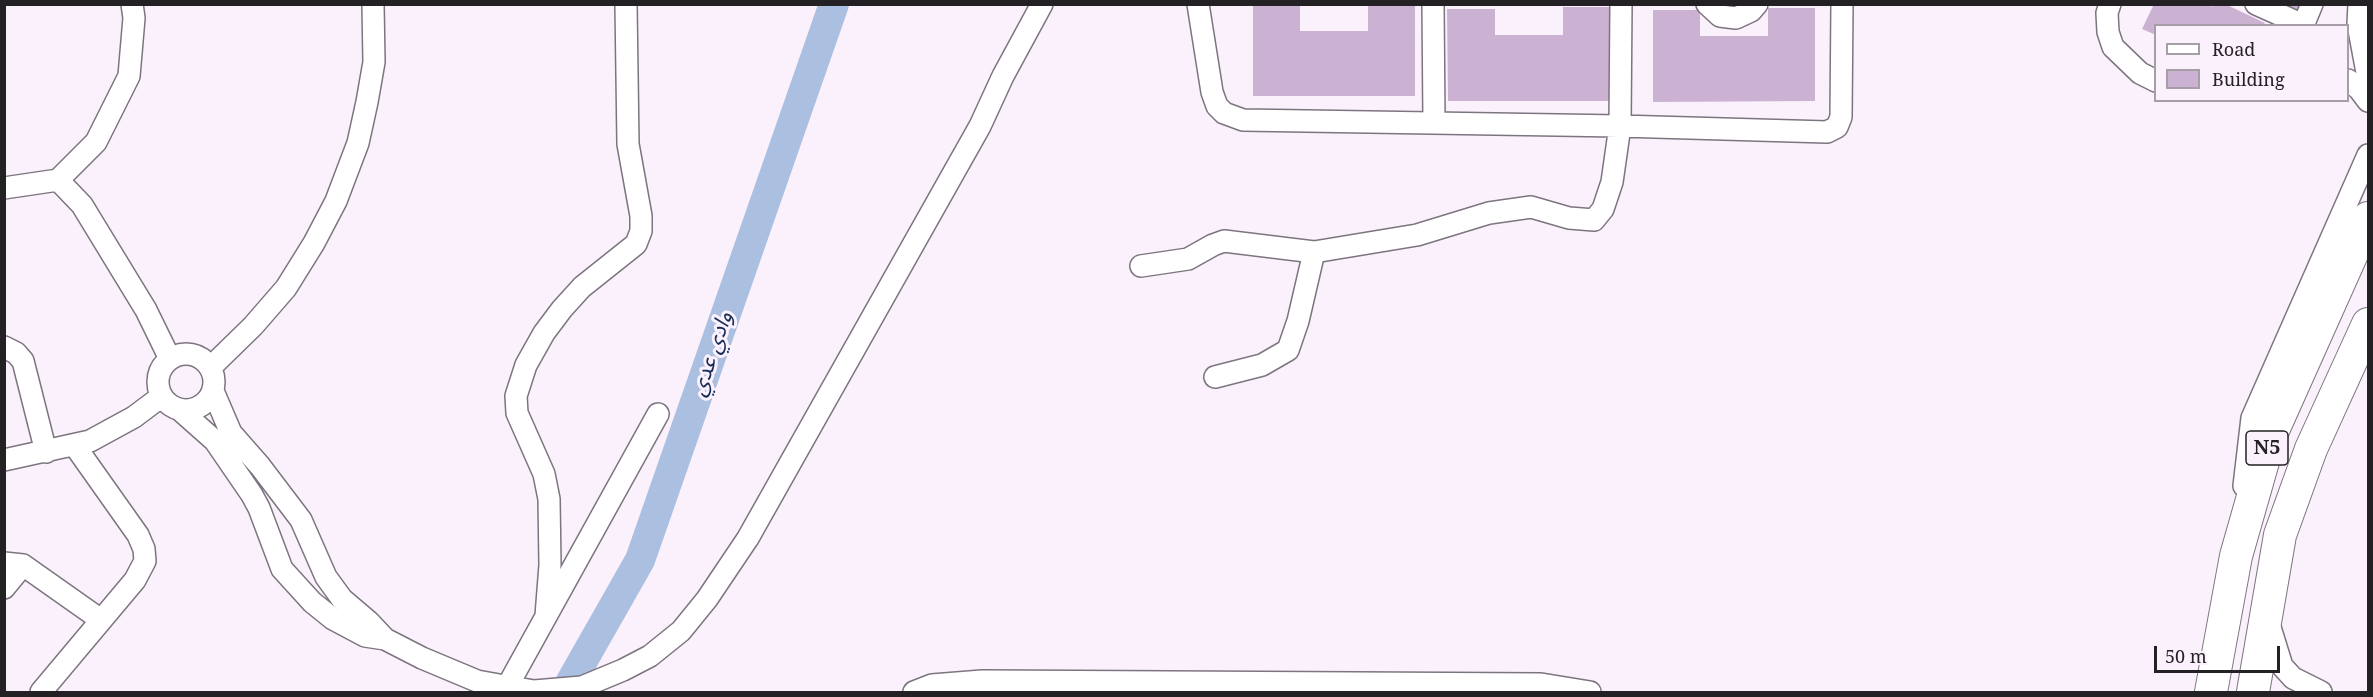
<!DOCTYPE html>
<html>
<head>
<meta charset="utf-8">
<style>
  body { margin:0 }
  #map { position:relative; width:2373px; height:697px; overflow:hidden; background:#fbf1fd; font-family:"Noto Serif",serif }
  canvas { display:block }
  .frame { position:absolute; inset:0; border:6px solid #242125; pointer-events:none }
  .legend { position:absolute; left:2154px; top:24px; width:195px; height:78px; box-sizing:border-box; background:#fbf1fd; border:2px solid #a59ea7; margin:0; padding:8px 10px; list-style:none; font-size:18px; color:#242125 }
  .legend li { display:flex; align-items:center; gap:12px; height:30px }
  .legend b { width:30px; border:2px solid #a59ea7 }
  .scale { position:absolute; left:2154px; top:646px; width:126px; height:27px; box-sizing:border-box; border:3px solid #242125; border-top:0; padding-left:8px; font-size:18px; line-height:21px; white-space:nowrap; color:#242125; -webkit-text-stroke:4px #fbf1fd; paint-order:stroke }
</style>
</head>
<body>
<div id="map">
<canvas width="2373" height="697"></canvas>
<div class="frame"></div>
<ul class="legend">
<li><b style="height:8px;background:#fff"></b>Road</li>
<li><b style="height:16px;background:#cbb2d2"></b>Building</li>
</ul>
<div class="scale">50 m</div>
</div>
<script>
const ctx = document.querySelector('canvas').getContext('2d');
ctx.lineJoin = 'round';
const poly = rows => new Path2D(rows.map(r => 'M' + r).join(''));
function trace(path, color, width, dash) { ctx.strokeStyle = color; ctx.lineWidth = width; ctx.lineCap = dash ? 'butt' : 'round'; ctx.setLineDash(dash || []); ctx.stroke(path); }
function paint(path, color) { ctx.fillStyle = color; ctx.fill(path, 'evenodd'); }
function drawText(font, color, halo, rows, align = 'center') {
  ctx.font = font + ' "Noto Serif","Noto Sans Arabic",serif'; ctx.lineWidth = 6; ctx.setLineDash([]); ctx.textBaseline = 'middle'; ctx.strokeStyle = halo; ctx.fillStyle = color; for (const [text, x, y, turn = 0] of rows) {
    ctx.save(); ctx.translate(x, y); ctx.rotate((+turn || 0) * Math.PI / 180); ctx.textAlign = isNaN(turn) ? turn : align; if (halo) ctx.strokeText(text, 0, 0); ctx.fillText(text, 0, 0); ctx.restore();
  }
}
const river = poly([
  [565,692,640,560,834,4]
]);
const building = poly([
  [1368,4,1415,4,1415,96,1253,96,1253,5,1300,5,1300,31,1368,31],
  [2154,4,2208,4,2212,7,2213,4,2225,4,2265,23,2263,26,2156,26,2156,35,2142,29],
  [2279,4,2305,4,2300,14],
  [1563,7,1610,7,1610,101,1448,101,1447,9,1495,9,1495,35,1563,35],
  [1768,8,1815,8,1815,101,1653,102,1653,10,1700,10,1700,36,1768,36]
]);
const minor = poly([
  [1198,4,1212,92,1217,106,1224,113,1243,120,1620,126,1827,132,1837,127,1841,117,1842,4],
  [1433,4,1434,122],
  [1707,4,1720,16,1736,18,1751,11,1757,4],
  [2110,4,2107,13,2108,32,2113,47,2140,73,2156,81],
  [2256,4,2303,25],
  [2359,4,2358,24,2368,78],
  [2303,26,2312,4],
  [2348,80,2359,89,2368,101],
  [58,180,96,142,129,76,134,18,132,4],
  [4,188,58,180,82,205,146,310,170,359],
  [1141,266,1188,259,1213,245,1224,241,1314,252,1417,235,1489,213,1531,207,1569,218,1594,220,1603,209,1612,182,1620,126,1621,4],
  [4,347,16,353,23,361,46,452],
  '158 382a28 28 0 1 1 56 0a28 28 0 1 1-56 0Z',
  [211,367,253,326,286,288,314,243,336,201,358,143,367,102,374,62,373,4],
  [1215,377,1262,365,1288,350,1298,321,1314,252],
  [213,391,231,433,260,466,301,520,326,577,342,599,369,622,385,639],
  [180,410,215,441,252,495,259,508,282,569,312,602,333,619,365,636,385,639,422,658,477,681,499,685,534,691,582,687,623,670,650,656,681,631,707,599,748,538,980,126,1003,76,1042,4],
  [4,460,90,441,134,417,162,396],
  [2244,486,2252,418,2368,155],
  [4,563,23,565,101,620],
  [4,588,23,565],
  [546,616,550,565,549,499,544,474,517,413,516,396,526,365,544,333,562,309,582,287,636,244,641,231,641,216,628,144,626,4],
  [2269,624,2282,666,2293,678,2321,692],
  [507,687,658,414],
  [41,692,135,580,145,561,144,549,138,535,75,446],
  [914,692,932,685,982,681,1541,684,1590,692]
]);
const highway = poly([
  [2211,692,2236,556,2270,437,2368,218],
  [2253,692,2280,535,2311,449,2368,324]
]);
const shields = [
  [2267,448,42]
];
const shieldNames = [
  ["N5",2267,448]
];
const waterNames = [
  ["وادي عدي",712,354,-71]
];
trace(river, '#abbfe0', 30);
paint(building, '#cbb2d2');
trace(minor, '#7c747f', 24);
trace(highway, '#7c747f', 34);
trace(minor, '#fff', 21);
trace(highway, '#fff', 32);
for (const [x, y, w] of shields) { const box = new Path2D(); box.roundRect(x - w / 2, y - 17, w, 34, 4.5); ctx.fillStyle = '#fbf1fd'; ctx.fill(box); trace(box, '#242125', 1.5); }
drawText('bold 20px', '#242125', null, shieldNames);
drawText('italic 22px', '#132b55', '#fbf1fd', waterNames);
</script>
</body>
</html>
